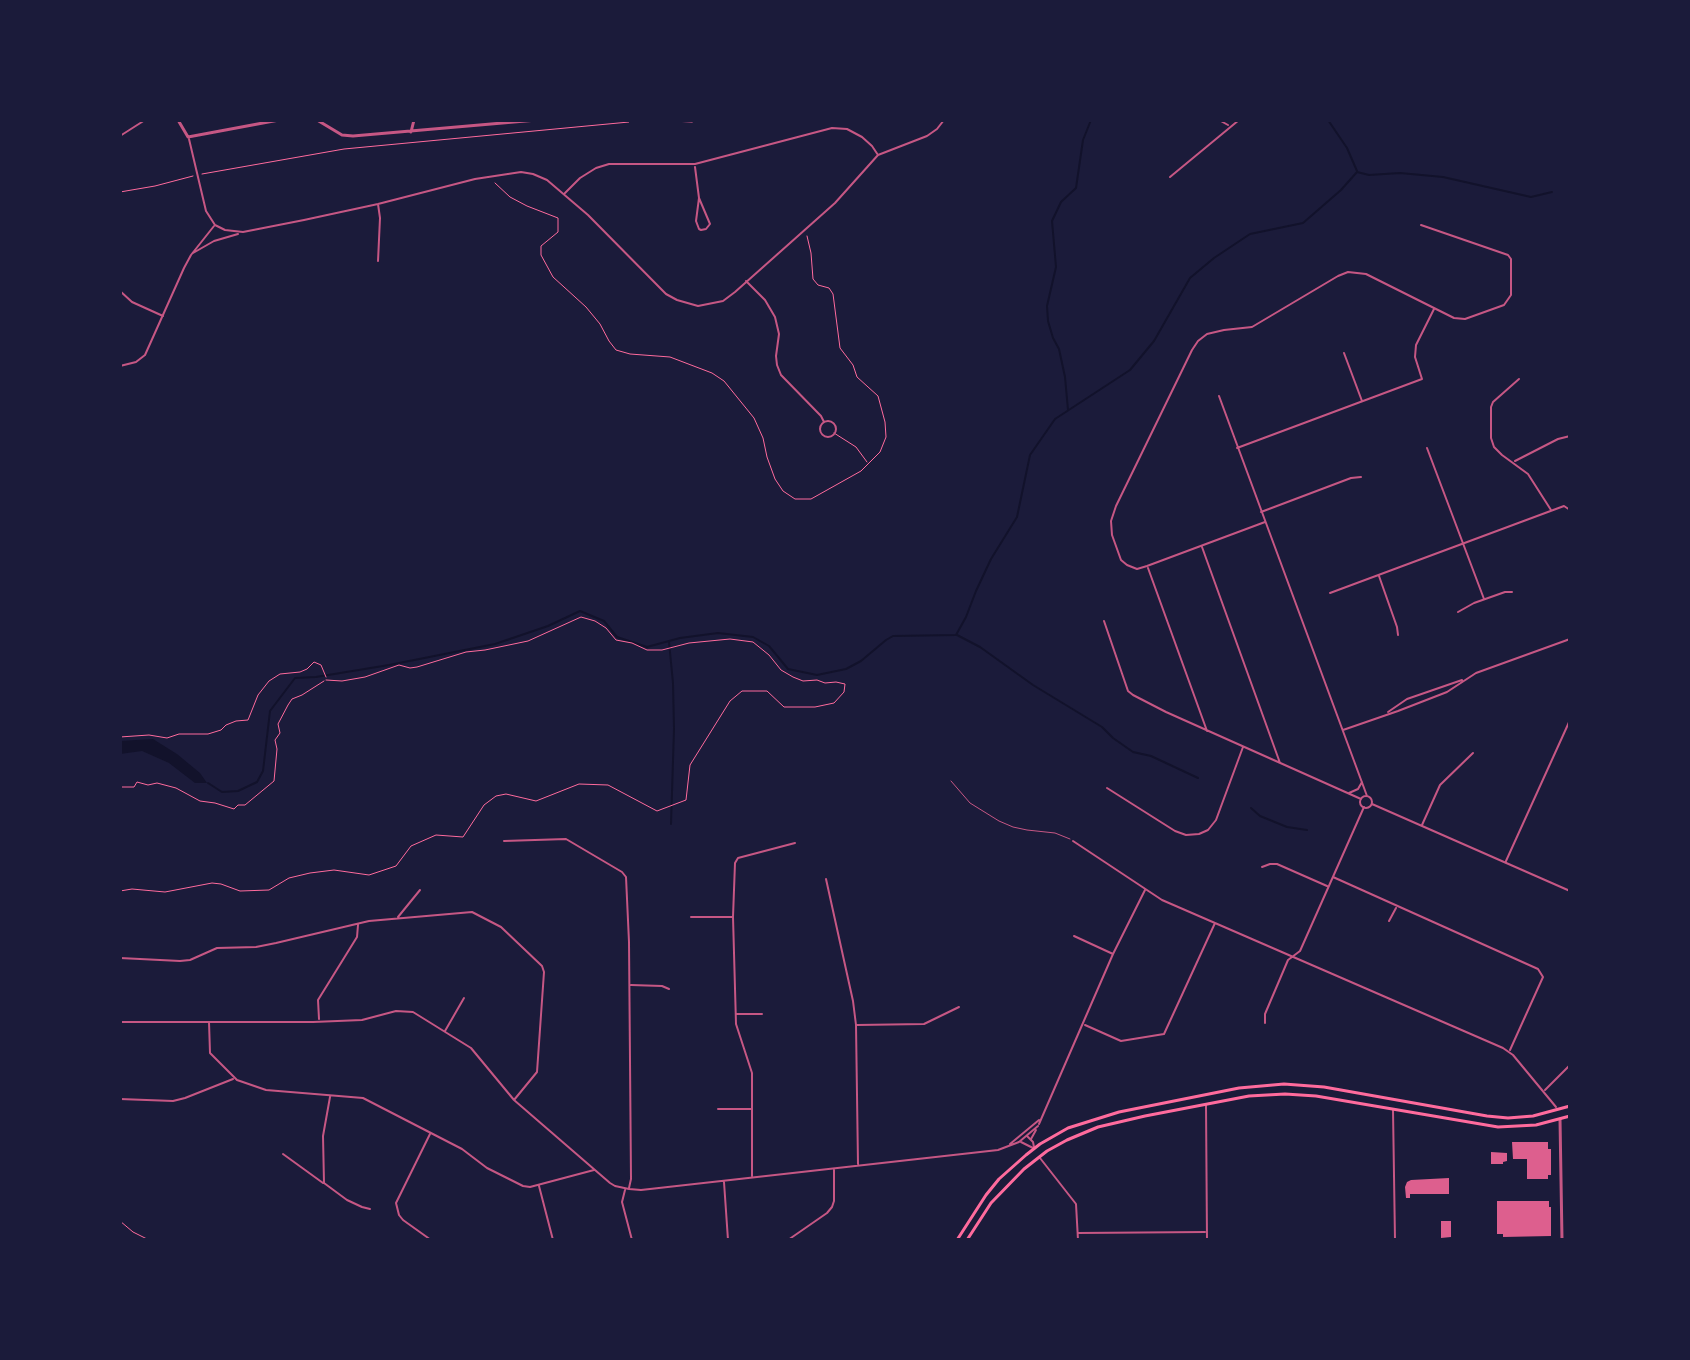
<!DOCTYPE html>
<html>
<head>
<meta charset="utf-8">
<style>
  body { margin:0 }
  #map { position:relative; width:1690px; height:1360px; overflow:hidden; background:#1b1b3a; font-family:Karla,sans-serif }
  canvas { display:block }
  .frame { position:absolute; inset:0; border:122px solid #1b1b3a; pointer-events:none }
</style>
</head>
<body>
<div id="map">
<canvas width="1690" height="1360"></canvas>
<div class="frame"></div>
</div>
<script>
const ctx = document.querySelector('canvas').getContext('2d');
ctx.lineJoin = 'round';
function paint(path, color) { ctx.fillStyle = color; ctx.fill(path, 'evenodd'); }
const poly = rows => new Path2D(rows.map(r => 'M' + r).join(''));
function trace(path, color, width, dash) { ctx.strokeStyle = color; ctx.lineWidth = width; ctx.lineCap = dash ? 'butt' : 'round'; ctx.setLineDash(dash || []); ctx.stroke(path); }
const water = poly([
  [153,739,177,754,200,773,207,783,195,783,169,763,142,751,120,754,120,741]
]);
const stream = poly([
  [1328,120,1347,148,1357,171],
  [1068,410,1065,377,1059,349,1053,338,1048,321,1047,306,1056,267,1052,221,1061,202,1076,188,1083,140,1091,120],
  [957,635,980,647,1033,685,1102,727,1113,738,1133,752,1151,756,1198,778],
  [669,642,673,683,674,729,671,824],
  [208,783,222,792,238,791,257,782,263,771,270,711,295,678,316,677,389,665,495,644,548,626,580,611,604,621,617,637,647,647,680,638,718,633,753,637,769,646,788,669,817,675,846,669,861,661,886,640,893,636,956,635,966,617,976,591,991,559,1017,517,1030,455,1055,419,1130,370,1154,341,1190,278,1214,258,1250,234,1303,223,1341,190,1357,172,1369,175,1400,173,1443,177,1531,197,1552,192],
  [1251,808,1260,816,1287,827,1307,830]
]);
const building = poly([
  [1512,1142,1548,1142,1548,1149,1551,1149,1551,1175,1548,1175,1548,1179,1527,1179,1527,1159,1513,1159],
  [1491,1152,1507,1153,1507,1161,1503,1162,1503,1164,1491,1164],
  [1449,1178,1449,1194,1410,1194,1410,1198,1406,1198,1405,1187,1407,1182,1411,1180],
  [1497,1201,1549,1201,1549,1207,1551,1207,1551,1236,1503,1237,1503,1234,1497,1234],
  [1441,1221,1451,1221,1451,1237,1441,1238]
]);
const path = poly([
  [651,120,692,122,697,120],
  [202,174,344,149,629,122,631,120],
  [495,183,510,197,527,206,558,218,558,232,541,246,541,255,553,277,586,307,600,324,609,341,616,350,630,354,670,357,712,373,724,381,754,418,763,438,767,457,775,479,783,491,795,499,811,499,861,471,880,452,886,437,885,422,878,396,857,377,853,365,840,348,833,294,829,288,818,285,813,279,811,253,807,236],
  [120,192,155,186,193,176],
  [834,433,856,447,867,462],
  [120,737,149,735,167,738,179,734,208,734,221,730,226,725,236,721,248,720,258,695,269,681,280,674,300,672,307,669,314,662,321,665,326,677],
  [120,787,134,787,137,782,148,785,157,783,176,788,200,801,215,803,234,809,238,805,245,805,274,781,277,749,275,740,280,733,278,724,288,705,292,699,302,695,324,681],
  [120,891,132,889,165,892,212,883,221,884,240,891,269,890,289,878,310,873,334,870,369,875,396,866,411,846,436,835,463,837,484,805,496,796,506,794,536,801,579,784,608,785,657,811,686,800,690,765,730,701,742,691,767,691,784,707,815,707,834,703,844,692,845,684,836,682,825,683,817,680,803,681,793,677,781,670,769,655,753,642,730,639,689,643,662,650,647,650,632,643,616,640,606,628,595,621,581,617,528,641,485,650,466,652,417,667,410,668,399,665,365,677,342,681,326,680],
  [120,1221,133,1232,149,1240]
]);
const service = poly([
  [951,781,970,803,999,821,1013,827,1027,830,1055,833,1070,839]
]);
const minor = poly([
  [1219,120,1228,125],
  [120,136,145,120],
  [189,139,206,211,215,225,225,230,243,232,304,220,378,204,475,179,521,172,533,174,547,180,588,215,666,294,677,300,698,306,723,301,735,292,835,203,878,155,927,136,937,129,944,120],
  [695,167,699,198,696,221,699,229,701,230,706,229,710,224,699,198],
  [1170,177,1239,120],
  [565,193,580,178,596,168,609,164,695,164,832,128,847,129,862,137,872,146,878,155],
  [193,253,214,241,238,234],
  [378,261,380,218,378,204],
  [746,281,765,300,775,317,779,334,776,356,777,365,781,375,821,416,824,422],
  [120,291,132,302,163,316],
  [1344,353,1362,401],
  [120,366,136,362,145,355,184,268,191,255,214,226],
  [1519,379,1493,402,1491,407,1491,438,1494,447,1502,455,1528,474,1551,510],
  [1219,396,1367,796],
  '820 429a8 8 0 1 1 16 0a8 8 0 1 1-16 0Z',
  [1237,448,1422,379,1415,357,1416,345,1434,309],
  [1427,448,1484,599],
  [1515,461,1558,439,1570,436],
  [1261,512,1351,478,1361,477],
  [1265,522,1147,566,1137,569,1127,565,1121,560,1112,535,1111,521,1116,506,1192,350,1198,341,1207,334,1224,330,1252,327,1338,276,1348,272,1366,274,1454,318,1465,319,1504,305,1511,295,1511,259,1508,255,1421,225],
  [1202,547,1280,763],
  [1148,568,1207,731],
  [1379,576,1397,627,1398,635],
  [1330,593,1564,506,1570,510],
  [1458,612,1474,603,1505,592,1512,592],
  [1104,621,1128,691,1133,695,1166,712,1361,799],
  [1388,712,1407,699,1462,680],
  [1343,730,1398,711,1447,692,1476,673,1570,639],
  [1107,788,1175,831,1186,835,1199,834,1208,830,1216,820,1243,747],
  [1349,793,1358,789,1362,782],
  '1360 802a6 6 0 1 1 12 0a6 6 0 1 1-12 0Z',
  [1372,804,1570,891],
  [1422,825,1440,785,1473,753],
  [504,841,566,839,622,872,626,877,629,942,631,1179,629,1188],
  [1073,841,1162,900,1503,1048,1513,1055,1556,1107],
  [1506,861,1570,720],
  [1262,867,1270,864,1277,864,1327,886],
  [1333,877,1538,969,1543,977,1510,1050],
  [826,879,853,1001,856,1025,858,1164],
  [398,917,420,890],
  [691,917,733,917],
  [1389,921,1396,908],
  [1074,936,1113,954],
  [120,958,180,961,190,960,217,948,256,947,276,943,369,921,472,912,501,927,542,966,544,972,537,1072,514,1100],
  [631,985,662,986,669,989],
  [737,1014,762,1014],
  [319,1019,318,1000,357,937,358,925],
  [120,1022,313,1022,362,1020,396,1011,413,1012,471,1048,514,1100,610,1183,615,1186,629,1189,641,1190,998,1150,1019,1142,1038,1126],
  [209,1022,210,1053,237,1080,266,1090,363,1098,462,1149,487,1168,523,1186,530,1187,594,1170],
  [1265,1023,1265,1014,1288,960,1300,951,1364,807],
  [857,1025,924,1024,959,1007],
  [1085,1025,1121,1041,1164,1034,1215,923],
  [445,1031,464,998],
  [1545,1090,1570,1065],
  [330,1097,323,1136,324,1183,347,1200,362,1207,370,1209],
  [120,1099,173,1101,185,1098,233,1079],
  [1206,1105,1207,1240],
  [718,1109,752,1109],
  [1393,1110,1395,1240],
  [1039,1124,1113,954,1145,890],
  [430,1134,396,1203,399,1215,403,1220,431,1240],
  [1027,1136,1033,1142,1034,1147],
  [1031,1139,1036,1130],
  [1021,1142,1033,1148],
  [1010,1144,1039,1120],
  [283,1154,323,1183],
  [1040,1158,1076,1204,1078,1240],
  [752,1176,752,1073,736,1024,733,917,735,863,738,858,795,843],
  [724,1182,728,1240],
  [539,1186,553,1240],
  [625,1190,622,1202,632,1240],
  [1078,1233,1205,1232],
  [788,1240,827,1213,832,1207,834,1201,834,1169]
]);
const tertiary = poly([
  [178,120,188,137,279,120],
  [317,120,342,135,353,136,537,120],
  [411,132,414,120],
  [1560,1119,1562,1240]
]);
const trunk = poly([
  [957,1240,986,1195,999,1179,1026,1155,1040,1144,1068,1128,1119,1112,1239,1088,1284,1084,1324,1087,1487,1116,1508,1118,1533,1116,1570,1106],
  [967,1240,991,1203,1024,1169,1047,1151,1067,1140,1098,1127,1145,1116,1249,1096,1285,1094,1316,1096,1498,1127,1536,1125,1570,1116]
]);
paint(water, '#12122b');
trace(stream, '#12122b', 2);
paint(building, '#dd5f8e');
trace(path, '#ff6b9d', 1);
trace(service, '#c65784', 1);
trace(minor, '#c65784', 2);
trace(tertiary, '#c65784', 3);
trace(trunk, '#ff6b9d', 3);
</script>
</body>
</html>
